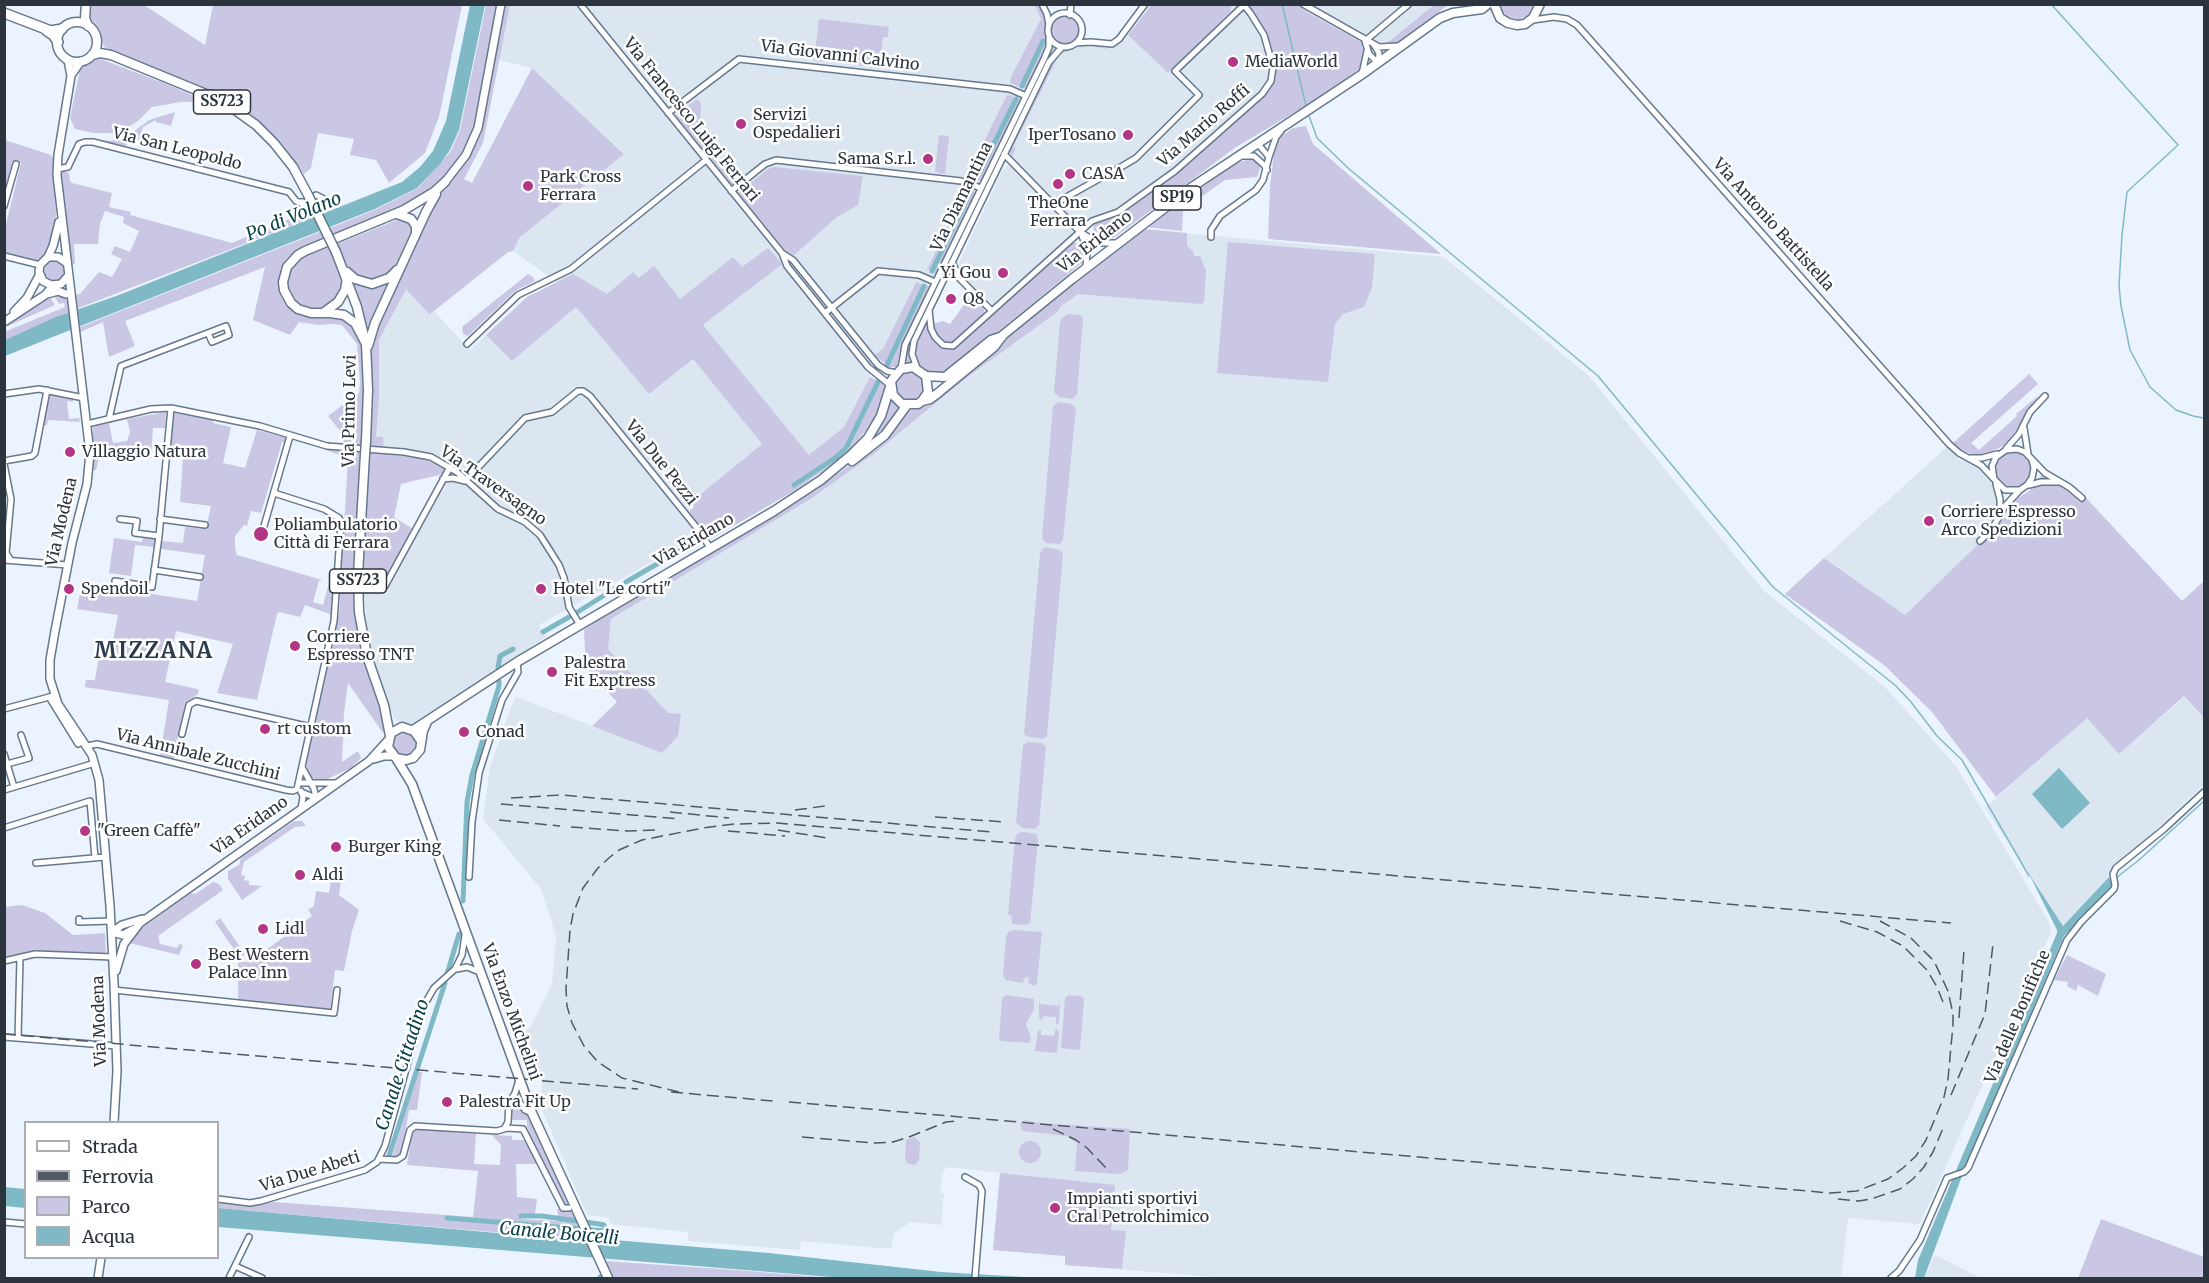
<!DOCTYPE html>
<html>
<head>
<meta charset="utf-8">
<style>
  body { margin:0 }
  #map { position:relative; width:2209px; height:1283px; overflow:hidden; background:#ebf4fe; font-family:Merriweather,serif }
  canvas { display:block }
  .frame { position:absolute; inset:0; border:6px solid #2c343d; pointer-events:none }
  .legend { position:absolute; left:24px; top:1121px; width:195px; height:138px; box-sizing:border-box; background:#fff; border:2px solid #abaeb1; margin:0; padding:8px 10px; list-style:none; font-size:18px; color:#2c343d }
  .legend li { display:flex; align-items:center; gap:12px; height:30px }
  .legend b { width:30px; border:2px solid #abaeb1 }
</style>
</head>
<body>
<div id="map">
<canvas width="2209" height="1283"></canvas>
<div class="frame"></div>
<ul class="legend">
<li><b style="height:8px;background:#fff"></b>Strada</li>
<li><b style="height:8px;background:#505861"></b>Ferrovia</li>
<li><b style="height:16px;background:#c9c7e3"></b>Parco</li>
<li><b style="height:16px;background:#80b9c6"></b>Acqua</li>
</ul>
</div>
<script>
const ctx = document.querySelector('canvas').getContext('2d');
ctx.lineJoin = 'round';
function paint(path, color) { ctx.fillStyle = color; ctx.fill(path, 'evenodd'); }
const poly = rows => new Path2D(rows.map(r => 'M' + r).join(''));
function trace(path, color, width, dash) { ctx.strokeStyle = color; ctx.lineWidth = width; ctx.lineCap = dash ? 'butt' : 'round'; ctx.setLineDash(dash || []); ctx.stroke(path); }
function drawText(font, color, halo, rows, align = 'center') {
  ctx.font = font + ' Merriweather,serif'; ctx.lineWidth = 5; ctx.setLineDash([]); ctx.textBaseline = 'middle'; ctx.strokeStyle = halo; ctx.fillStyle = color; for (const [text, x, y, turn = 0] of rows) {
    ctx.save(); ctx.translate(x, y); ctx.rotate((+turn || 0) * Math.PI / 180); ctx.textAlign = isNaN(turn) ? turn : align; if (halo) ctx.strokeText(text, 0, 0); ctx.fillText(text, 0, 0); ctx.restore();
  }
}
const built = poly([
  [1035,4,1041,19,1018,84,1026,89,1021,100,1013,96,967,176,981,181,976,192,966,189,938,243,927,269,936,274,930,287,915,283,883,349,874,355,870,377,844,427,809,455,703,325,781,264,741,268,733,257,680,299,639,279,633,272,607,294,573,275,557,282,513,251,520,237,624,153,532,68,498,60,510,5],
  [1234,5,1247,5,1266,35,1275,74,1269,90,1178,172,1118,215,1098,221,1067,246,1061,254,998,309,963,278,958,270,958,265,1003,169,1005,169,1012,157,1016,149,1013,147,1056,59,1062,53,1079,46,1088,45,1105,49,1114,46,1128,35,1168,73,1230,12],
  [1299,5,1434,5,1382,47,1363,46,1361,42,1307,12],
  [1150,230,1444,257,1589,376,1764,591,1885,687,1956,766,2050,924,2051,932,1920,1224,1848,1218,1841,1278,1226,1278,1065,1265,1065,1256,993,1250,1000,1173,975,1170,948,1167,943,1171,940,1193,944,1193,941,1225,911,1222,894,1233,891,1249,801,1241,800,1250,688,1241,688,1232,610,1224,609,1218,587,1215,540,1105,543,1076,528,1075,515,1041,531,1026,552,984,556,936,541,889,483,819,490,767,510,710,516,697,662,752,668,713,607,649,611,619,812,498,875,453],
  [406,288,429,313,434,311,470,350,486,335,512,361,576,307,649,394,693,359,762,444,691,502,694,507,689,512,705,532,539,625,546,637,413,723,406,724,399,722,394,718,382,692,368,636,363,582,383,583,446,470,433,462,420,458,383,454,383,438,376,437,379,400,379,340],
  [1947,447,1960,460,1972,462,1989,476,1998,502,1999,524,1905,615,1824,558],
  [2184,697,2204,719,2204,785,2108,874,2109,877,2063,926,1985,808,2087,717,2119,754],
  [1935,1255,1981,1278,1924,1278]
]);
const green = poly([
  [92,5,144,5,205,45,213,5,462,5,439,117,425,153,389,183,376,160,350,155,354,139,318,133,311,168,304,174,278,139,236,104,104,47,100,30,90,18],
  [486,5,498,5,477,116,465,152,444,179,432,190,399,211,295,252,287,258,281,267,279,276,281,295,291,308,348,320,360,336,364,363,364,387,361,446,344,444,341,432,328,416,359,393,360,383,357,344,342,325,333,324,318,325,299,322,290,335,253,320,265,267,125,321,135,346,109,357,103,322,78,333,78,328,375,210,418,188,451,151,460,130],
  [504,5,510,5,483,143,464,179,472,183,532,68,624,154,520,237,513,251,508,252,434,311,429,314,406,289,379,340,379,400,376,437,383,437,384,454,420,458,433,462,446,469,443,474,401,484,394,517,413,529,383,584,363,582,368,448,372,398,371,345,376,329,436,200,457,174,478,139],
  [1035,5,1038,5,1044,14,1047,41,1046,49,1026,89,1010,83,1011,77,1041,19],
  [1232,5,1230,12,1168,73,1128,35,1151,5],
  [1247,5,1299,5,1307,12,1361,42,1365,57,1361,68,1314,101,1236,147,1114,238,1099,242,1093,234,1094,224,1118,215,1178,172,1261,98,1272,85,1275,71,1269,43,1266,35],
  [1434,5,1448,5,1395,45,1382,47],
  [1499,5,1534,5,1529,15,1517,20,1506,16],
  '1051 30a14 14 0 1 1 28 0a14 14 0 1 1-28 0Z',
  [819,19,889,27,888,37,883,37,880,68,814,60],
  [1079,44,1088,44,1105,48,1114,46,1105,49,1088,45,1079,46,1059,55,1013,147,1016,148,1012,157,1009,150,1052,62,1061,51],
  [1052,45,1057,48,1049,58,914,336,909,353,912,364,905,364,905,356,908,345],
  [98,58,169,85,208,102,181,102,152,107,138,121,119,133,93,133,75,129,70,118,80,69],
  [1007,95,1013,96,1021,100,981,181,967,176],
  [697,99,701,104,699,139,735,182,732,185,676,116],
  [175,112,171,126,156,122,156,120,143,127,139,140,128,138,126,146,91,139,110,141,125,138,149,120],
  [1306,126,1313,144,1441,254,1268,239,1270,186,1274,153,1280,137,1293,128],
  [939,135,949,136,945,174,935,172],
  [5,140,51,155,53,158,56,214,54,229,46,252,39,262,5,254,5,228,21,163,13,161,5,193],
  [1251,158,1255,159,1259,164,1260,169,1257,177,1225,180,1183,210,1182,231,1146,227,1233,165],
  [774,167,863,176,858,205,837,217,794,255,785,250,738,193,768,169],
  [63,171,69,173,70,181,72,183,112,193,109,207,131,212,130,215,232,243,289,219,289,216,300,215,300,207,302,206,309,210,314,217,76,309,74,295,80,294,99,272,112,277,122,259,111,254,115,246,130,252,139,231,123,223,124,217,105,211,100,224,98,244,74,244,75,264,70,265,60,176],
  [966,188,976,192,936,274,927,269],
  [402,218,413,225,412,231,393,272,375,282,354,276,347,268,337,244],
  [1144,229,1187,233,1187,246,1193,251,1194,256,1200,256,1206,271,1204,302,1201,304,1078,294,1061,306,1057,312,969,376,875,453,812,498,611,619,608,649,668,713,681,714,678,736,662,753,592,726,617,702,586,668,584,630,608,613,774,516,819,487,854,462,906,411,922,408,1106,257],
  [1228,242,1375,254,1372,288,1364,307,1343,314,1335,324,1328,382,1217,373],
  [1071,243,1078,243,1084,248,1083,262,954,368,942,374,931,374,917,363,915,349,926,323,928,324,930,334,940,345,944,347,952,348],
  [329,247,343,278,343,282,338,298,327,307,320,309,298,305,293,300,288,290,289,272,292,265,303,257],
  [768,248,782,264,703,325,809,455,844,427,870,377,883,383,885,391,876,419,843,456,799,488,711,539,689,512,694,507,691,502,762,444,693,359,649,394,576,307,512,361,486,335,527,297,573,274,607,294,633,272,639,278,654,266,680,299,733,257,742,267],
  '44 271a10 10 0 1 1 20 0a10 10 0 1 1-20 0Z',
  [528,274,533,277,535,281,515,291,468,336,463,334,462,327],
  [392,279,368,335,353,282,367,286],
  [916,282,930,287,900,350,897,367,889,367,874,355,883,349],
  [56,293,66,297,70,312,5,340,4,332,65,307,64,303,59,304,53,294],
  [971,295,984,308,984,316,953,343,946,343,933,330,933,324,943,321,950,324],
  [49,296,55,305,8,326,8,325],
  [1068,314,1080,315,1083,319,1077,394,1073,399,1059,397,1054,392,1060,322,1062,318],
  [902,370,919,371,927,385,920,400,909,403,895,395,894,378],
  [2029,374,2038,384,1971,443,1979,450,2017,416,2016,414,2038,396,2008,443,1986,455,1974,455,1957,448,1953,443],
  [890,393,895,404,900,407,888,428,870,443,869,441],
  [54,394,73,400,73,402,67,401,69,419,79,418,80,422,48,420,47,425,43,426,49,395],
  [1059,402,1072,404,1076,408,1063,540,1060,544,1046,543,1042,538,1053,406],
  [166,412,165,428,153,428,151,456,145,456,143,452,132,451,125,452,124,458,100,454,96,470,93,470,93,427,109,423,113,443,127,441,130,432,127,419],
  [173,413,213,419,213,423,231,427,223,463,245,468,257,430,286,438,286,443,282,442,261,513,251,511,247,526,244,525,235,536,235,547,237,555,322,580,319,581,313,602,323,605,329,583,333,583,334,612,332,618,330,617,330,614,305,605,300,617,279,612,277,614,257,700,217,693,233,644,176,631,165,682,197,689,199,691,198,694,185,703,173,761,160,756,169,700,85,687,86,680,95,680,100,649,111,651,118,615,77,609,82,583,197,601,205,555,161,549,162,541,183,543,185,527,206,529,211,506,180,502,183,457,169,455],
  [320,448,360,453,355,604,363,659,380,708,385,730,383,733,348,683,344,712,342,762,358,751,361,758,351,768,323,781,312,778,306,764,339,613,348,458],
  '1994 470a19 19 0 1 1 38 0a19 19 0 1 1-38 0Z',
  [2045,471,2075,486,2182,601,2204,581,2204,718,2184,696,2119,754,2087,718,1996,797,1932,712,1884,665,1785,594,1824,558,1905,615,1999,524,2017,499,2029,491],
  [143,535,155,536,154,547,135,545,131,576,109,573,114,538,142,542],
  [1046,547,1060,550,1063,554,1047,736,1043,739,1026,736,1024,733,1040,554,1042,549],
  '392 744a12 12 0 1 1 24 0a12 12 0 1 1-24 0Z',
  [1028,742,1042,743,1046,747,1039,825,1035,829,1022,828,1016,822,1023,745],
  [294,821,302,821,306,826,295,827,244,862,241,875,245,876,244,880,249,881,249,885,262,886,242,900,228,879,228,871,239,865,241,858],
  [1024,832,1036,834,1038,840,1030,923,1025,925,1012,924,1011,915,1008,915,1015,838,1018,833],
  [333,866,343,867,339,895,359,910,352,931,344,971,335,970,330,1010,238,1002,238,962,250,962,312,916,308,910,314,906,316,891,329,893],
  [213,882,219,884,223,890,158,936,160,944,177,948,179,944,183,945,179,955,129,943,143,927,191,893,195,894],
  [22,905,45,913,73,935,105,933,106,953,35,952,5,958,5,907],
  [220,918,245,954,243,956,238,955,215,922],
  [1014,930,1042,932,1037,983,1035,986,1028,983,1029,977,1024,978,1023,983,1006,980,1003,976,1006,936,1009,931],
  [2067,955,2106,974,2098,996,2078,985,2076,991,2067,986,2068,982,2054,980],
  [1006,995,1034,999,1034,1009,1026,1024,1031,1038,1029,1043,1001,1041,999,1039,1002,998],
  [1068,995,1081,996,1084,999,1080,1050,1061,1048,1065,998],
  [1060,996,1059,1023,1056,1025,1056,1017,1043,1016,1042,1020,1039,1018,1039,1001,1040,1004,1059,1006],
  [1056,1028,1059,1032,1057,1053,1035,1051,1038,1031,1041,1030,1041,1035,1054,1036],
  [418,1072,422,1072,417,1110,409,1110,402,1152,399,1157,392,1157],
  [514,1102,517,1103,528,1115,568,1205,565,1205,532,1139,527,1127,527,1120,511,1120,511,1106],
  [1024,1120,1041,1123,1130,1129,1128,1170,1120,1174,1075,1171,1077,1143,1066,1136,1023,1131,1020,1124],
  [418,1129,476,1134,474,1164,500,1165,501,1145,492,1135,512,1136,512,1140,525,1140,538,1164,516,1164,517,1197,537,1199,535,1214,521,1214,521,1219,559,1221,557,1209,571,1210,584,1240,218,1208,218,1201,252,1204,274,1202,473,1217,478,1171,407,1165,412,1132],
  [915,1137,920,1142,919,1160,916,1164,913,1165,907,1163,905,1157,906,1140],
  '1019 1152a11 11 0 1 1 22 0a11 11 0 1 1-22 0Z',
  [1000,1173,1115,1185,1111,1230,1126,1231,1122,1269,1065,1265,1065,1256,993,1250],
  [2101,1219,2204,1257,2204,1278,2078,1278],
  [605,1261,735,1270,834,1278,613,1278]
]);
const water = poly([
  [470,5,485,5,459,130,450,150,440,164,417,188,375,209,5,356,5,340,56,317,119,295,402,182,420,167,433,151,446,121],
  [2059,768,2090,803,2062,829,2032,794],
  [2029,874,2063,926,2109,877,2113,886,2064,936,1962,1176,1924,1278,1915,1278,1918,1260,2057,933,2057,930],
  [5,1187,25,1189,25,1208,5,1206],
  [218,1208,519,1235,575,1240,602,1239,769,1253,941,1272,1041,1278,843,1278,280,1232,218,1227]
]);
const stream = poly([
  [1282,4,1306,106],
  [2051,4,2178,145,2127,192,2122,235,2119,285,2121,306,2130,350,2150,387,2176,410,2193,416,2204,418],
  [1308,113,1317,138,1348,168,1598,376,1773,587,1896,686,1911,702,1937,736,1962,760,2029,876],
  [2116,878,2139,860,2204,801]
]);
const canal = poly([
  [1022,86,1043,41],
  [977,178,1016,99],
  [932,271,971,191],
  [887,365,924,286],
  [794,485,835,458,846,448,879,380],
  [626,582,700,539],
  [576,613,619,586],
  [543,632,569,617],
  [498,668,500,656,513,649],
  [463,901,467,802,472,775,499,686,499,681],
  [447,974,459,934],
  [389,1156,445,983],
  [447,1218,606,1231,604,1225,599,1224,542,1216,521,1216],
  [600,1278,600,1277]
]);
const street = poly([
  [580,4,782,253,787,266,868,367,890,385],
  [1042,4,1047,14,1049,25],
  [1303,4,1379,47,1398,46],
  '1048 30a17 17 0 1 1 34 0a17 17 0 1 1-34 0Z',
  [1070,15,1071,4],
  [1533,20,1554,17,1567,19,1577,25,1949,444,1959,453,1981,465,1994,479],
  [1365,41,1409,4],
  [1365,41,1369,54,1378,63],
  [1076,43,1091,42,1112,44,1119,39,1145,4],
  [1374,45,1379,53,1378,63],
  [1362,74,1367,51],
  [668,113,739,59,1010,89,1026,96],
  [1258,144,1269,157],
  [1004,154,1080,232,1098,243,1116,243],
  [1240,156,1254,156,1264,165,1267,170],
  [57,169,68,167,79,144,85,142,93,142,289,192,296,201,309,207,322,206,324,199,316,195,305,202,299,202],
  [1106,176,1136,158,1199,95,1175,71,1244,5],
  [731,191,765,164,776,160,961,181,981,188],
  [1054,204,1104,176],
  [4,206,16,164],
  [1081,233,1087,250,1086,267],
  [1211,237,1211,230,1220,216,1256,190,1263,180,1269,157,1276,137,1281,131],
  [782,253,793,260,878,365,887,371,896,373],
  [4,256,40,265],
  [952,262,960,279,992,311],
  [929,310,931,329,935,337,943,345,953,346,1092,221,1118,212,1175,171,1262,94,1271,81,1273,67,1264,35,1251,14,1243,4],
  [825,313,878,271,919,275,935,282],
  [467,344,518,295,571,269,706,160],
  [917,368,912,354,914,341,1049,62,1062,47],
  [901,369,905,345,1044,59,1049,47,1049,37],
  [4,394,39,389,84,398],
  [109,419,121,366,226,326,229,335,212,342,208,333],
  [87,424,151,409,171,408,260,426,327,446,404,452,431,457,457,472,498,509,525,522,540,535,559,565,564,578,569,607,580,625],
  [2024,428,2028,454],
  [2006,449,2019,434,2030,412,2045,396],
  [1971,458,1982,458,1997,454],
  [2032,460,2034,468,2032,478,2027,485,2020,490,2005,490,1994,479,1992,466,1996,457,2006,450,2017,449,2025,452,2045,473,2069,487,2082,498],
  [4,461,32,456,35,453,47,390],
  [4,464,11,499,6,553,10,559],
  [443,479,453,478,465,481],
  [466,480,525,418,552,412,578,391,583,391,590,396,701,533,710,548],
  [1996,484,2000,499,2000,513],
  [2029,485,2041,482,2058,482],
  [120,519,137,521,135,533,159,536],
  [160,519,205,525],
  [264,526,290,436],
  [1980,541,1991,531,2005,506,2019,491],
  [4,560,68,565],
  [154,570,200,577],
  [115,581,152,587,159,536,171,408],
  [385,586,450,467],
  [49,697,78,744,83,741],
  [4,709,53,696],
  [182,734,189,705,196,701,311,727],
  [87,746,97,744,286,790,293,791,297,789,334,621,341,522,339,518,324,509,274,493],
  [4,754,14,787],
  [7,764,29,758,21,735],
  [299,783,336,783],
  [4,790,95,763],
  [301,792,316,798,314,789,302,767],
  [301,809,303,797,301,791],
  [4,828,90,801,95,858],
  [36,863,105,857],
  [469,877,472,822,479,773,502,700,518,672,517,662],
  [79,919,79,922,111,921],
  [4,961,35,954,113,957],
  [457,969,467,967,480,972],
  [114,990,334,1013,337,990],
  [4,1037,117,1046],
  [18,1038,20,958],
  [511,1100,518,1100,525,1110,532,1113],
  [506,1128,523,1129,563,1208,569,1208],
  [379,1159,397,1160,403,1156,410,1130,415,1126,497,1131,504,1129,508,1122,509,1103,515,1093,519,1080],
  [965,1177,979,1185,982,1191,975,1278],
  [218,1199,250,1203,261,1201,365,1170,377,1162,385,1146,423,1007,434,988,455,969,462,955,465,935],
  [4,1222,26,1224],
  [235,1266,262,1278],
  [229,1278,249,1237],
  [1891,1278,1899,1271,1920,1240,1947,1178,1964,1172,1968,1168,2067,940,2081,922,2114,889,2115,885,2113,874,2116,868,2164,829,2204,792]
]);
const secondary = poly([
  [68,60,71,76,58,155,57,175,90,453,87,484,72,543,55,631,50,660,50,679,58,704,92,755,99,780,110,906,114,983,117,1071,114,1122],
  [72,74,81,61],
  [445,182,466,155,478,128,501,4],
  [59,222,53,246,48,257,40,265,39,272,43,281,51,285,61,284,68,276],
  [48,257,58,257,67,263],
  [47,294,58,291,66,294],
  [14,312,27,298,40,274],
  [4,322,45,295,53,286],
  [374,759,384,756,394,756],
  [112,932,122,925,142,919],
  [112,932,123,935,132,930],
  [116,971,124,944,140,923,369,761,388,740],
  [98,1278,101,1258]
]);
const primary = poly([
  [86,4,85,18,88,26],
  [1494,4,1500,18,1508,23,1517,25,1525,24,1533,18,1540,4],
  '57 42a20 20 0 1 1 40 0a20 20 0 1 1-40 0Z',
  [92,55,100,53,111,55,206,94,231,107,256,125,274,143,293,167,308,195],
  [397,214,411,219,416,226,416,232],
  [336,252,357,307,366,344,368,390,366,441],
  [347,272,355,279,372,284,389,278,397,270],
  [323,313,338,302,345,290,347,278],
  [366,344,355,323,344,315,330,313,311,313,298,309,291,303,284,290,283,282,287,267,298,255,305,251,404,210,434,192,445,182],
  [368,346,375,323,426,212,436,194],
  [926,376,928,392,922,401,918,404,902,404,893,395,891,381,901,369,913,367,926,376,945,377,991,340,1000,337],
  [922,401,930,399,938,393,994,347,1003,335,1072,279,1192,187,1361,75,1440,18,1453,13,1482,9,1488,4],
  [365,454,358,575,359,612,367,656,384,705,390,736],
  [852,461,885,435,907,405],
  [413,730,517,662,774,511,821,480,851,455,868,438,881,416,890,387],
  [421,741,414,731,402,727,391,733,388,747,396,758,406,760,413,758,420,750,423,731,427,722],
  [396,758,412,784,532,1113,608,1278]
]);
const highway = poly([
  [4,13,51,31,62,29],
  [46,30,53,35,58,42]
]);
const rail = poly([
  [511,798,561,795,991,832],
  [501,804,679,819],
  [795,810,825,806],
  [670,812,729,818],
  [935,817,1005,822],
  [499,820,560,826],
  [571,827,627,831,658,830],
  [778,830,827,838],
  [728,831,785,836],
  [1840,921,1877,932,1903,946,1927,970,1937,987,1943,1002],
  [1959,1018,1964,950],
  [4,1034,638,1089],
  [671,1092,773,1101],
  [679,1092,622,1078,598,1062,584,1046,572,1023,567,1006,566,989,570,930,573,914,583,888,598,868,610,857,619,850,642,840,703,828,735,824,777,823,1951,923],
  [1951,1095,1985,1014,1993,944],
  [789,1102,1830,1193,1857,1191,1888,1179,1903,1168,1916,1156,1926,1140,1944,1097,1948,1079,1953,1025,1953,1014,1948,991,1934,961,1911,938,1880,921],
  [1053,1129,1076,1140,1087,1148,1110,1172],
  [802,1137,875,1143,893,1142,909,1137,946,1122,958,1121],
  [1838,1199,1859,1201,1871,1199,1900,1189,1913,1179,1924,1167,1933,1152,1944,1126]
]);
const primaryBridge = poly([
  [308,195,336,252],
  [365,454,366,441]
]);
const markers = [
  [1233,62,6,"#b33686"],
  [741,124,6,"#b33686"],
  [1128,135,6,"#b33686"],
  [928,159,6,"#b33686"],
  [1070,174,6,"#b33686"],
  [1058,184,6,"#b33686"],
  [528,186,6,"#b33686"],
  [1003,273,6,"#b33686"],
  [951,299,6,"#b33686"],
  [70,452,6,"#b33686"],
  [1929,521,6,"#b33686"],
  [261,534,8,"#b33686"],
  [69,589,6,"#b33686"],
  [541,589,6,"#b33686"],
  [295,646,6,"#b33686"],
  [552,672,6,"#b33686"],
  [265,729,6,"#b33686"],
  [464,732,6,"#b33686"],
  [85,831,6,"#b33686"],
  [336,847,6,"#b33686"],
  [300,875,6,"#b33686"],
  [263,929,6,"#b33686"],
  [196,964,6,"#b33686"],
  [447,1102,6,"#b33686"],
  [1055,1208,6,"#b33686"]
];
const shields = [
  [222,102,57],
  [1177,198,48],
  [358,581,57]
];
const shieldNames = [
  ["SS723",222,102],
  ["SP19",1177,198],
  ["SS723",358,581]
];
const streetNames = [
  ["Via Giovanni Calvino",840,56,7],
  ["Via Francesco Luigi Ferrari",691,120,51],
  ["Via Mario Roffi",1204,126,-41],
  ["Via San Leopoldo",177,149,14],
  ["Via Diamantina",962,197,-64],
  ["Via Antonio Battistella",1773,225,48],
  ["Via Eridano",1095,242,-38],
  ["Via Primo Levi",350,411,-89],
  ["Via Due Pezzi",661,463,51],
  ["Via Traversagno",493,486,35],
  ["Via Modena",62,522,-77],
  ["Via Eridano",694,540,-30],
  ["Via Annibale Zucchini",198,755,14],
  ["Via Eridano",250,826,-35],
  ["Via Enzo Michelini",511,1012,70],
  ["Via delle Bonifiche",2018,1017,-67],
  ["Via Modena",100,1021,-92],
  ["Via Due Abeti",310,1172,-17]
];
const poiNames = [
  ["MediaWorld",1245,62],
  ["Servizi",753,115],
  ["Ospedalieri",753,133],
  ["IperTosano",1116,135,"right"],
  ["Sama S.r.l.",916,159,"right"],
  ["CASA",1082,174],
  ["Park Cross",540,177],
  ["Ferrara",540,195],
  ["TheOne",1058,203,"center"],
  ["Ferrara",1058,221,"center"],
  ["Yi Gou",991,273,"right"],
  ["Q8",963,299],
  ["Villaggio Natura",82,452],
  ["Corriere Espresso",1941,512],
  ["Arco Spedizioni",1941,530],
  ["Poliambulatorio",274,525],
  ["Città di Ferrara",274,543],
  ["Spendoil",81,589],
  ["Hotel \"Le corti\"",553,589],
  ["Corriere",307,637],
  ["Espresso TNT",307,655],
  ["Palestra",564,663],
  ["Fit Exptress",564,681],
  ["rt custom",277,729],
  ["Conad",476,732],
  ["\"Green Caffè\"",97,831],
  ["Burger King",348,847],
  ["Aldi",312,875],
  ["Lidl",275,929],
  ["Best Western",208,955],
  ["Palace Inn",208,973],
  ["Palestra Fit Up",459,1102],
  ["Impianti sportivi",1067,1199],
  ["Cral Petrolchimico",1067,1217]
];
const waterNames = [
  ["Po di Volano",294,217,-22],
  ["Canale Cittadino",403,1065,-72],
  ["Canale Boicelli",559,1234,5]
];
const districtNames = [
  ["MIZZANA",154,652]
];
paint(built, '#dbe6f1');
paint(green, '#c9c7e3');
paint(water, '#80b9c6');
trace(stream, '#80b9c6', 1.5);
trace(canal, '#80b9c6', 5);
trace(street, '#65788d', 8);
trace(secondary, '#65788d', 10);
trace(primary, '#65788d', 11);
trace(highway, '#65788d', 12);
trace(street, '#fff', 5);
trace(secondary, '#fff', 7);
trace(primary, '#fff', 8);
trace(highway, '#fff', 9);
trace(rail, '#505861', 1.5, [12, 6]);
trace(primaryBridge, '#65788d', 11, []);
trace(primaryBridge, '#fff', 8);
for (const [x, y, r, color] of markers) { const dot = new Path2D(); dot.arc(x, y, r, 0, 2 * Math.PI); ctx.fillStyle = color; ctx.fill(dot); trace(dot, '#fff', 2); }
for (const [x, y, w] of shields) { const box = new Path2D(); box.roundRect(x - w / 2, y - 12, w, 24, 4.5); ctx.fillStyle = '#fff'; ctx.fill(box); trace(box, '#2c343d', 1.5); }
drawText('bold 15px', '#2c343d', null, shieldNames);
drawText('16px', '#2c343d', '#fff', streetNames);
drawText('16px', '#2c343d', '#fff', poiNames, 'left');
drawText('italic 18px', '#094049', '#fff', waterNames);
ctx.letterSpacing = '1.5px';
drawText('bold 22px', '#2a3c4e', '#fff', districtNames);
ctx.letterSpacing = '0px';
</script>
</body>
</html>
